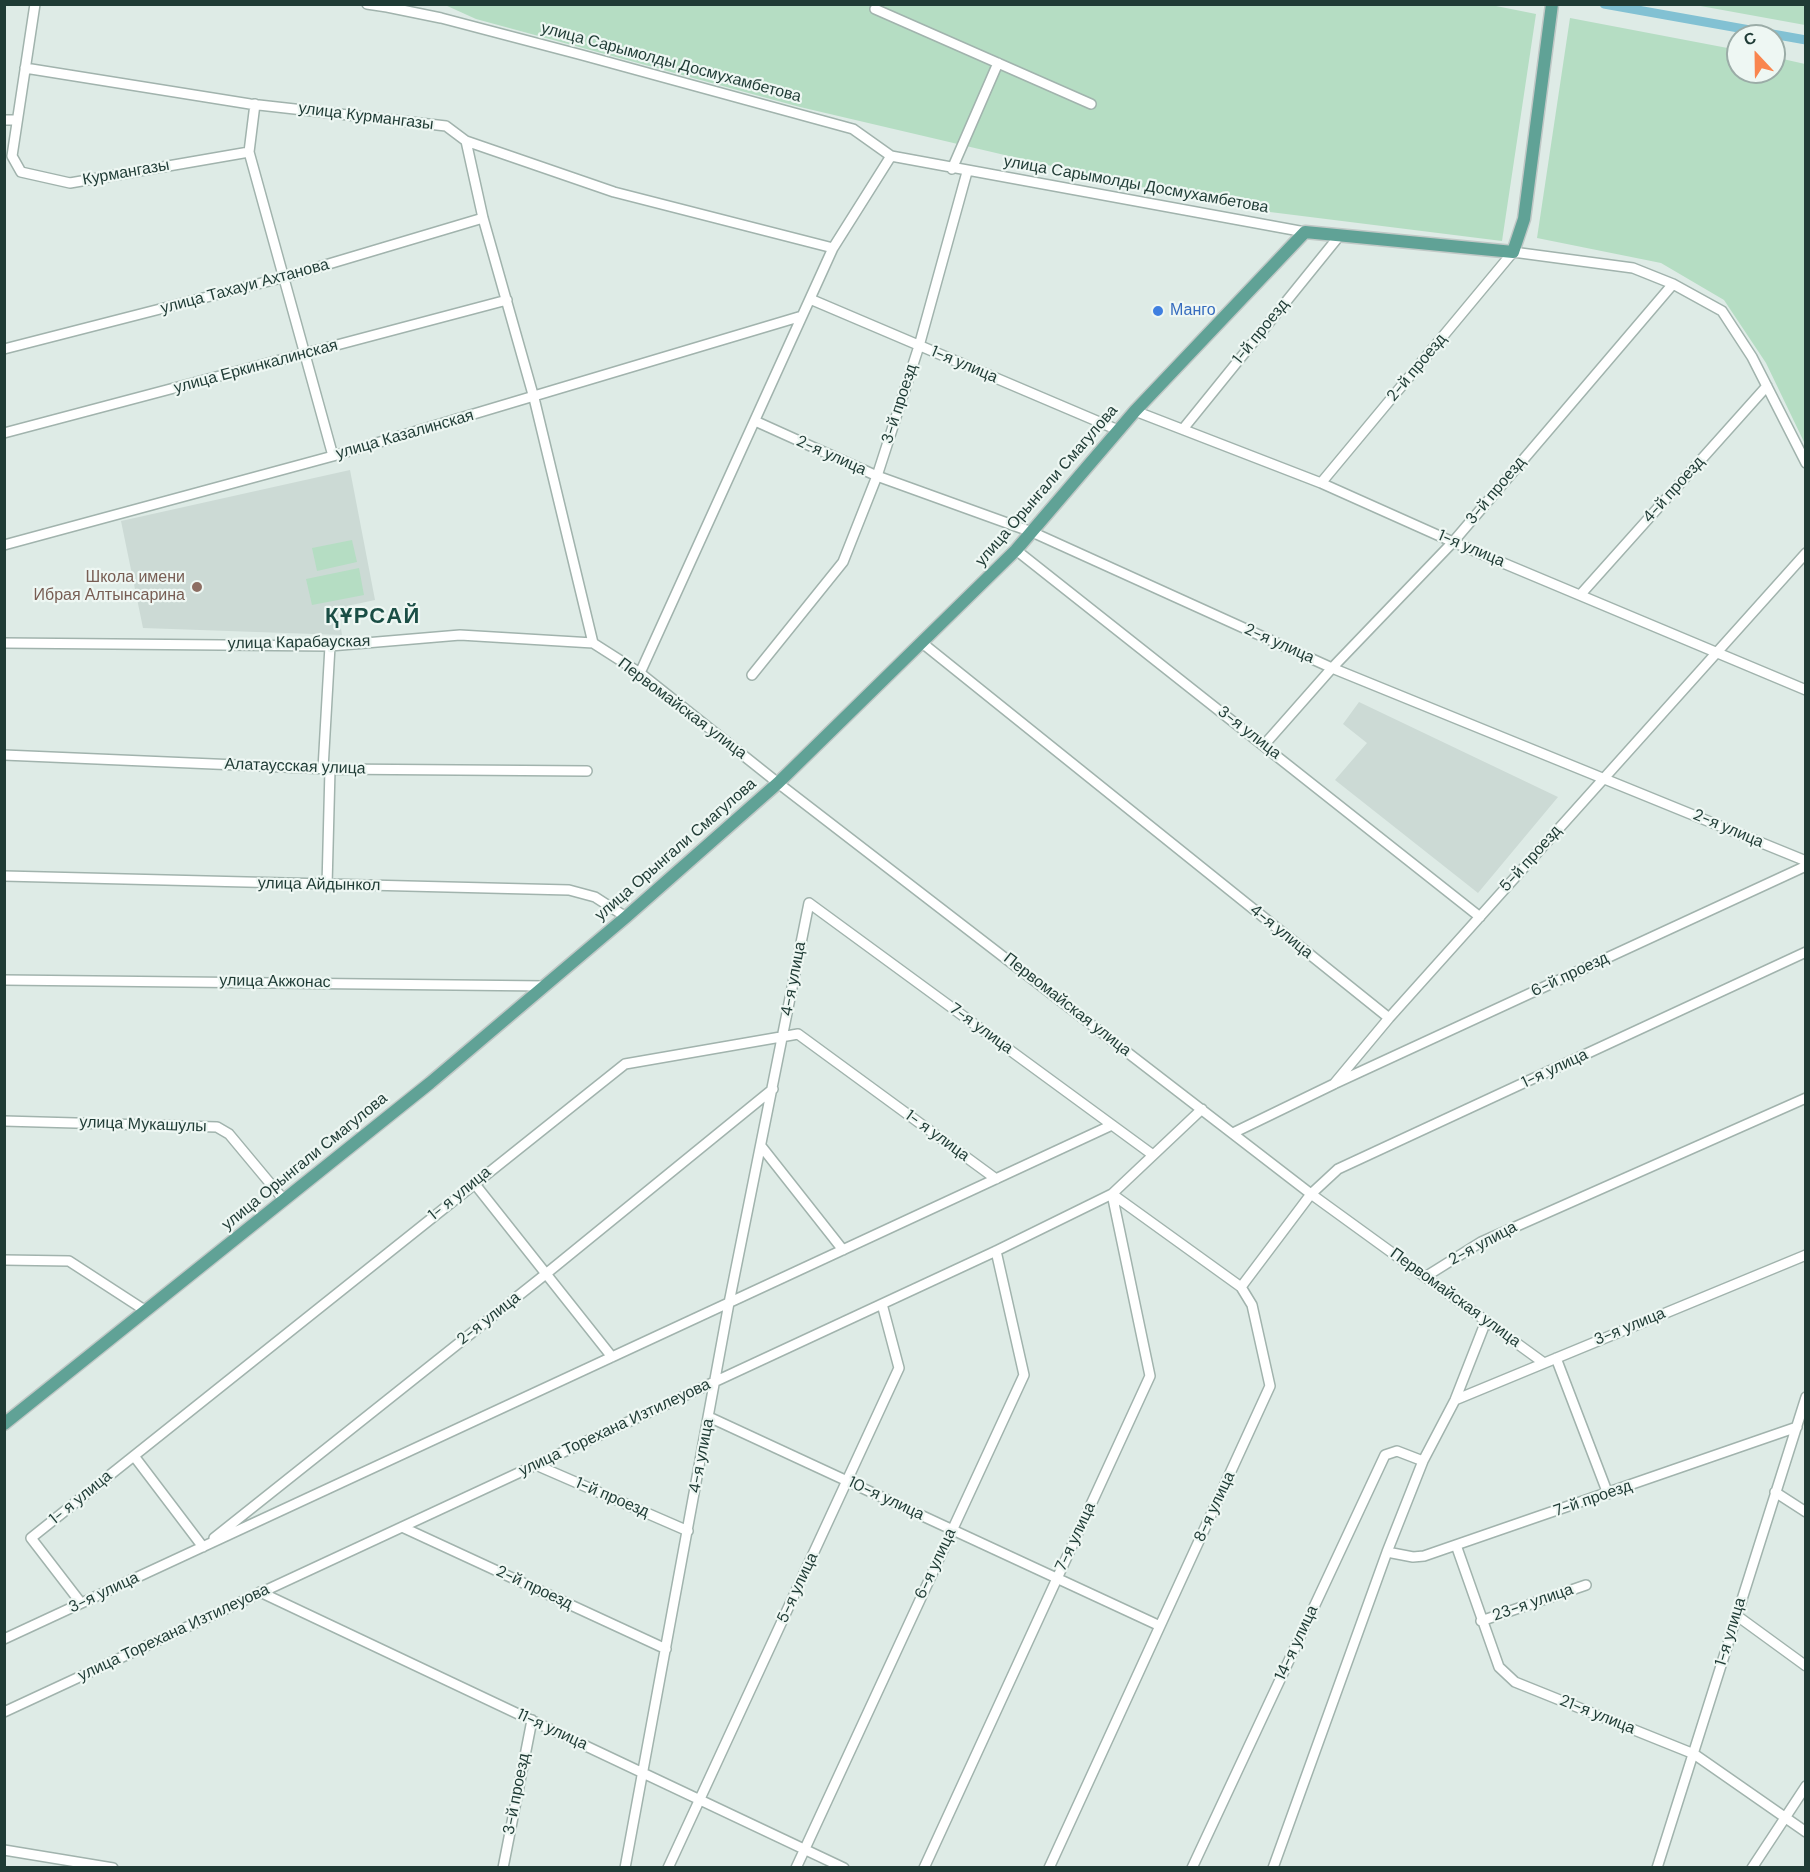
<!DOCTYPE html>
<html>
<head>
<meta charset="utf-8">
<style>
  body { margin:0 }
  #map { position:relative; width:1810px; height:1872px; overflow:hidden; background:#deebe6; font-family:"DM Sans",sans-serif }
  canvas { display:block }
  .frame { position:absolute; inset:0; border:6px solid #1f3b35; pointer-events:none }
  .north { position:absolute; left:1726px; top:24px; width:60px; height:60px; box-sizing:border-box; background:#eef7f3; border:2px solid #9baca7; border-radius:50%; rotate:338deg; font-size:16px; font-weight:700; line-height:24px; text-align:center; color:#1f3b35 }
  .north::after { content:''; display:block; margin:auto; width:21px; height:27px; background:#f9854e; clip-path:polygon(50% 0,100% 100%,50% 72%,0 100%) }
</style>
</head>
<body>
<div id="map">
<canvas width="1810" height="1872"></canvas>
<div class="frame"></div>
<div class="north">С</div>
</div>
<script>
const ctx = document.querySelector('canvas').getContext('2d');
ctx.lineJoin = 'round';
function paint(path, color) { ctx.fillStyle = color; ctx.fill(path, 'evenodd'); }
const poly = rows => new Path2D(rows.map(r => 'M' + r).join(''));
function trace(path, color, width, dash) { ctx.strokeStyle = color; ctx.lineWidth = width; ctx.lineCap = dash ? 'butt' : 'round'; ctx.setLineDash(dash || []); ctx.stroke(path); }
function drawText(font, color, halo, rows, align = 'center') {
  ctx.font = font + ' "DM Sans",sans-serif'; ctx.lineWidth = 4.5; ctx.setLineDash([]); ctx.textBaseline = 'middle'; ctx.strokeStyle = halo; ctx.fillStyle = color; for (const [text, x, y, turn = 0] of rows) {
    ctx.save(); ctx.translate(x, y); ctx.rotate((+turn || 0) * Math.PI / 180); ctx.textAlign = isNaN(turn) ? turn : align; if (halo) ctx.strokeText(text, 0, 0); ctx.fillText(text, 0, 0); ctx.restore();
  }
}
const built = poly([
  [350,470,375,600,338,608,342,635,143,628,121,521],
  [1359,702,1558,797,1478,893,1335,780,1367,743,1343,724]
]);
const green = poly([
  [1486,4,1536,14,1502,241,1222,206,800,107,476,19,445,5],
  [1695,5,1805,5,1805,25],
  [1570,18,1738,50,1738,72,1774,72,1774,57,1805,64,1805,444,1766,363,1724,300,1661,263,1537,238],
  [352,540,357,562,317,571,312,548],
  [359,568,364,595,312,605,306,579]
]);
const canal = poly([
  [1604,4,1806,40]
]);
const minor = poly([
  [35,4,12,156,21,172,70,183,249,152],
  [367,4,387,7],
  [385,4,387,7,441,18,582,55,853,129,891,156,1305,232],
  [875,9,1091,104],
  [25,68,250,104,446,126,466,141,614,192,833,248],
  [255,104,249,152,333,456],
  [4,120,17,120],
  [466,141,483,218,534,398,593,643],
  [952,169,998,63],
  [810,299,1118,430],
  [4,349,285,277,483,218],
  [1135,411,1321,483,1453,542,1806,690],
  [755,421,877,476,1032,532,1332,668,1806,861],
  [1183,429,1340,235],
  [4,433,507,300],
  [1321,483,1513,252,1633,268,1673,284,1722,311,1752,357,1806,463],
  [4,545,333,456,802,316],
  [1016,550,1480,917],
  [1581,594,1767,386],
  [921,642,1389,1018],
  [4,643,330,646,460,635,593,643,640,673,778,783,1311,1194,1544,1363],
  [640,673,833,248,891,156],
  [752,675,843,562,877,476,919,346,967,172],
  [1264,745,1332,668,1453,542,1673,284],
  [4,755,330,769,587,771],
  [323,769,330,646],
  [4,876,569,890,595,897,626,917],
  [327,886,330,769],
  [4,980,545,986],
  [1336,1083,1806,866],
  [4,1121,217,1127,229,1134,284,1200],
  [1233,1133,1334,1084,1389,1018,1806,553],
  [761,1146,843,1250],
  [474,1183,612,1357],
  [4,1260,69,1261,146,1311],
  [1425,1277,1481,1242,1806,1098],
  [1241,1287,1311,1194,1338,1169,1806,952],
  [1556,1358,1608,1494],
  [1455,1400,1806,1255],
  [709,1417,1160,1626],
  [134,1456,203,1547],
  [536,1465,688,1531],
  [1775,1492,1806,1512],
  [402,1527,666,1649],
  [214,1538,547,1273,773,1089],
  [1456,1545,1499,1667,1515,1682,1694,1754,1806,1832],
  [1387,1552,1413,1557,1424,1556,1797,1427],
  [260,1592,844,1868],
  [81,1603,31,1538,625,1064,798,1034,996,1179],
  [1736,1615,1806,1666],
  [1481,1621,1586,1585],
  [4,1639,1112,1125],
  [4,1712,996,1251,1112,1194,1202,1109],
  [4,1850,113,1868],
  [503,1868,532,1720],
  [625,1868,729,1303,809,903,1153,1155],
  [668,1868,899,1368,882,1304],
  [796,1868,1024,1375,996,1251],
  [924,1868,1150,1376,1112,1194],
  [1049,1868,1270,1386,1252,1305,1241,1287,1112,1194],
  [1192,1868,1385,1455,1397,1451,1423,1461],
  [1273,1868,1387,1552,1423,1461,1455,1400,1486,1321],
  [1657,1868,1806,1397],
  [1752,1868,1806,1786]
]);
const major = poly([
  [4,1424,430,1083,626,917,778,783,1016,550,1135,411,1305,232,1513,252,1524,219,1552,4]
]);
const markers = [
  [1158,311,6,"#3f7fe0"],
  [197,587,6,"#8d6e63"]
];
const streetNames = [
  ["улица Сарымолды Досмухамбетова",671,63,15],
  ["улица Курмангазы",366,117,7],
  ["Курмангазы",126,173,-10],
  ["улица Сарымолды Досмухамбетова",1136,185,10],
  ["улица Тахауи Ахтанова",245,287,-15],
  ["1-й проезд",1261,332,-51],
  ["1-я улица",964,365,23],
  ["улица Еркинкалинская",256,367,-15],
  ["2-й проезд",1417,368,-50],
  ["3-й проезд",900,404,-72],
  ["улица Казалинская",405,435,-16],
  ["2-я улица",831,456,24],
  ["улица Орынгали Смагулова",1047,486,-49],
  ["4-й проезд",1674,490,-48],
  ["3-й проезд",1496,491,-50],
  ["1-я улица",1471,549,23],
  ["улица Карабауская",299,643,-1],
  ["2-я улица",1279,644,24],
  ["Первомайская улица",682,709,37],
  ["3-я улица",1249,733,38],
  ["Алатаусская улица",295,767,2],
  ["2-я улица",1728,829,23],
  ["улица Орынгали Смагулова",676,850,-41],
  ["5-й проезд",1531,859,-48],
  ["улица Айдынкол",319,885,1],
  ["4-я улица",1281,932,39],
  ["6-й проезд",1570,975,-25],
  ["4-я улица",794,979,-79],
  ["улица Акжонас",275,982,1],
  ["Первомайская улица",1067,1005,38],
  ["7-я улица",981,1029,36],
  ["1-я улица",1555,1069,-25],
  ["улица Мукашулы",143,1125,2],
  ["1- я улица",937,1136,36],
  ["улица Орынгали Смагулова",305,1162,-39],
  ["1- я улица",460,1194,-39],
  ["2-я улица",1483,1244,-28],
  ["Первомайская улица",1455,1298,36],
  ["2-я улица",489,1319,-38],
  ["3-я улица",1630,1327,-22],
  ["улица Торехана Изтилеуова",615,1428,-25],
  ["4-я улица",702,1456,-79],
  ["1- я улица",81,1498,-39],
  ["1-й проезд",612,1498,23],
  ["10-я улица",886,1499,25],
  ["7-й проезд",1593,1499,-19],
  ["8-я улица",1215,1507,-65],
  ["7-я улица",1076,1537,-65],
  ["6-я улица",936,1564,-65],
  ["2-й проезд",534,1588,25],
  ["5-я улица",798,1588,-65],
  ["3-я улица",104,1593,-25],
  ["23-я улица",1533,1603,-19],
  ["1-я улица",1731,1632,-73],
  ["улица Торехана Изтилеуова",174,1633,-25],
  ["14-я улица",1297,1643,-65],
  ["21-я улица",1597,1715,22],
  ["11-я улица",552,1730,25],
  ["3-й проезд",517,1794,-79]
];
const shopNames = [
  ["Манго",1170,311]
];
const educationNames = [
  ["Школа имени",185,578],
  ["Ибрая Алтынсарина",185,596]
];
const districtNames = [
  ["ҚҰРСАЙ",373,617]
];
paint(built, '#ccdad5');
paint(green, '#b5ddc3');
trace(canal, '#82c1d3', 9);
trace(minor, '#a1b3ad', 12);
trace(major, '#c0c8c6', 15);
trace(minor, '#fff', 9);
trace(major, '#60a296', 12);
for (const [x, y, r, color] of markers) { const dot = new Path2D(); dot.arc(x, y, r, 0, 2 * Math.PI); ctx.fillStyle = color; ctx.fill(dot); trace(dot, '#eef7f3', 2); }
drawText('16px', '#1f3b35', '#eef7f3', streetNames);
drawText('16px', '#366cbe', '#eef7f3', shopNames, 'left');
drawText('16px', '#785e54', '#eef7f3', educationNames, 'right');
ctx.letterSpacing = '1.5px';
drawText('bold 22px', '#1a4e45', '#eef7f3', districtNames);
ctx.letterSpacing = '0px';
</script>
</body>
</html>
